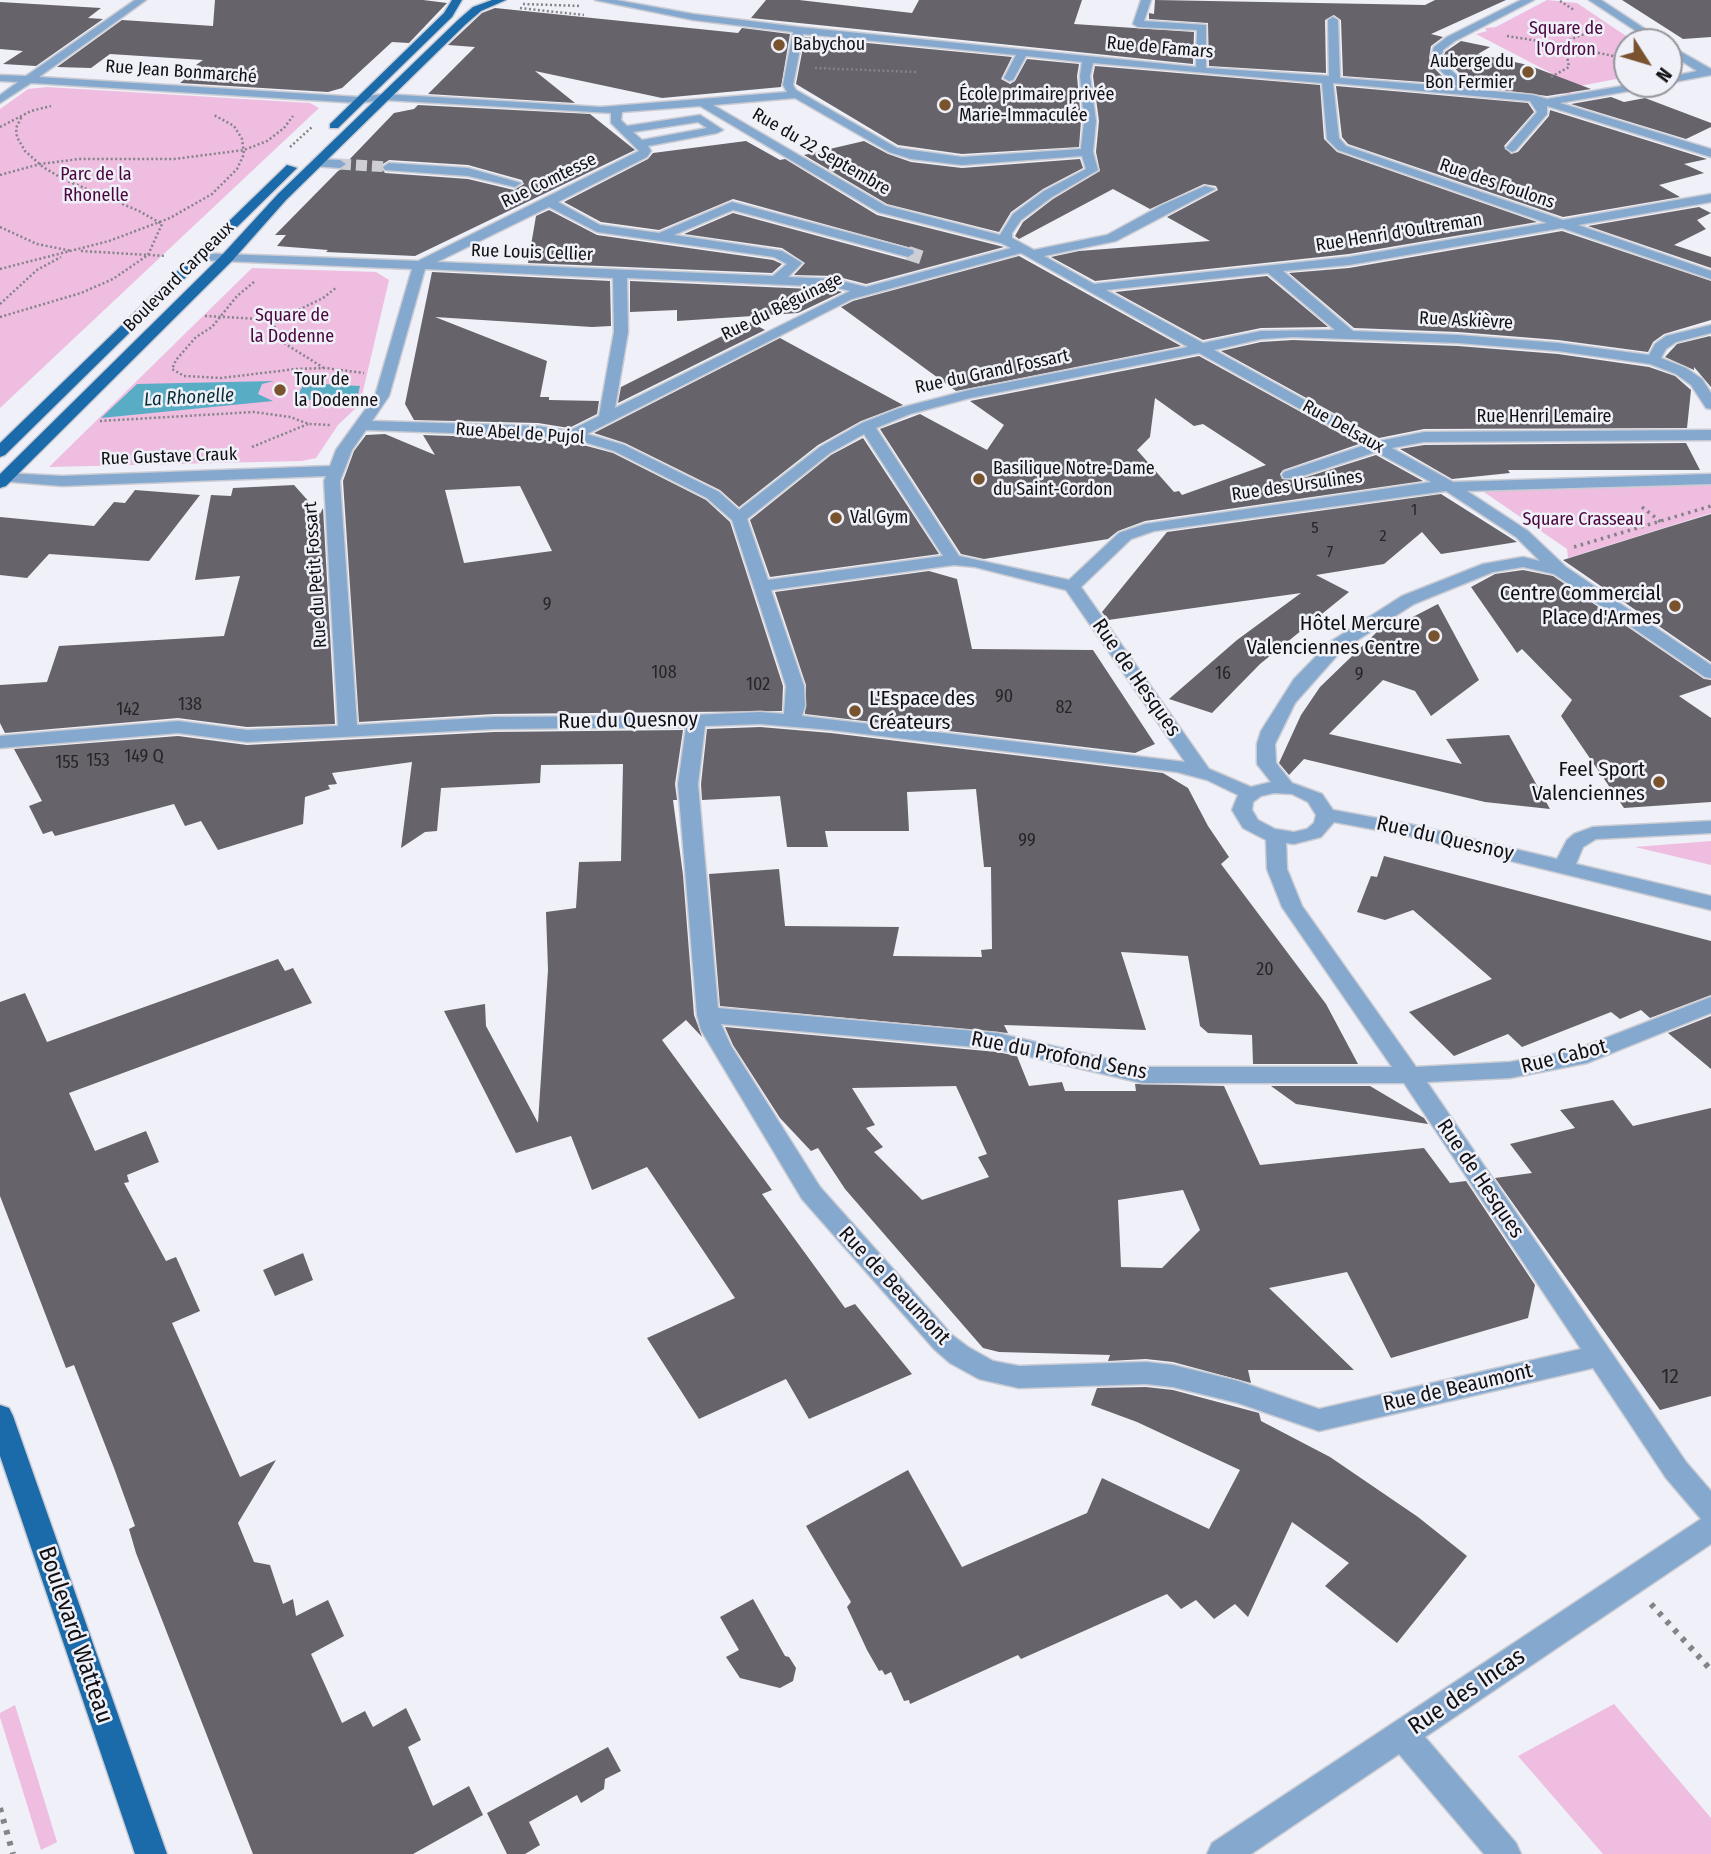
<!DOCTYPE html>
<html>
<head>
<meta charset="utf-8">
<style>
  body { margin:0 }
  #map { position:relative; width:1711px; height:1854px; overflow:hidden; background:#eff0f8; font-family:"Fira Sans Condensed",sans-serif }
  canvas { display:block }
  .north { position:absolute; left:1613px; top:28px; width:70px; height:70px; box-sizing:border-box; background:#eff0f8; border:2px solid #96969c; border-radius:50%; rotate:127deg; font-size:19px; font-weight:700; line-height:28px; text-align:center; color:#101013 }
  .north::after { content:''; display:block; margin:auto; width:24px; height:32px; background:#78532e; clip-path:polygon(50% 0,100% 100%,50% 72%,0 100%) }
</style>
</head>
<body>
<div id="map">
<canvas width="1711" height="1854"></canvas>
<div class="north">N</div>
</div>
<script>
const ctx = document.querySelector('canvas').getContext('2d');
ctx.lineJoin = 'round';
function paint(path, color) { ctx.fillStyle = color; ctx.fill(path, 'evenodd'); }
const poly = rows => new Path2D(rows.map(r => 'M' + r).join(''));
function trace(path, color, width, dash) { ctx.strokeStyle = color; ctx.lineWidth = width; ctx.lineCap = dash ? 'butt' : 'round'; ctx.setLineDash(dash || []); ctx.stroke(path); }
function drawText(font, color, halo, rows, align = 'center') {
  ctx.font = font + ' "Fira Sans Condensed",sans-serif'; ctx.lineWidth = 5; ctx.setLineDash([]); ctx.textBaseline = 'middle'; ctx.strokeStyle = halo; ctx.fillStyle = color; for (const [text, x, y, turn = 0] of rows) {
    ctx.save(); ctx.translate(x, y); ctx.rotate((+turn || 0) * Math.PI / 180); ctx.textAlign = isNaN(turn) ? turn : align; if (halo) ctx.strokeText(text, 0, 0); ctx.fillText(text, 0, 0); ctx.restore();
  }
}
const green = poly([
  [1547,0,1577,3,1635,42,1627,42,1627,77,1569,88,1571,94,1505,91,1551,73,1476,34,1487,31,1485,28,1496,27],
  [47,87,310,103,319,108,0,408,0,109,28,89],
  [252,268,376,272,389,280,360,404,338,425,316,458,302,461,49,467],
  [1711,483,1711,513,1568,558,1567,549,1481,490],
  [1711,841,1711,865,1635,847],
  [1614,1704,1711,1818,1711,1854,1603,1854,1518,1756],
  [15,1705,57,1842,41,1850,0,1717,0,1713]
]);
const water = poly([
  [274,381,262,384,258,394,273,401,101,418,137,384],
  [304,383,360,386,356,403,296,399]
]);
const building = poly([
  [215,0,423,0,447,3,409,43,392,42,342,88,328,92,180,83,201,66,196,65,203,60,110,54,91,68,57,67,122,20,213,26],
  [766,0,799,0,912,13,919,0,1082,0,1074,24,1194,32,1193,64,751,18],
  [1155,0,1425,5,1435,0,1506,0,1431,34,1443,37,1431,46,1429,58,1433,67,1450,84,1343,76,1341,20,1334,15,1325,20,1326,73,1209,66,1208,23,1149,19,1149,13,1154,14],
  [1622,0,1711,0,1711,37,1683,39],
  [0,2,101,8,88,18,103,19,36,66,3,64,23,51,0,49],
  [495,8,738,33,742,28,790,34,781,87,662,98,535,71,575,103,428,94,475,47,448,45,482,13],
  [805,37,1012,57,1001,79,1010,84,1015,81,1027,59,1079,64,1077,76,1081,121,1079,147,962,154,898,145,796,84],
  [1461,41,1490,47,1478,54,1528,65,1591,89,1547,96,1472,86,1444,57,1445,52],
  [1095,66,1320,85,1324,139,1337,152,1537,222,1349,254,1095,281,1051,257,1079,251,1210,241,1167,217,1218,190,1216,186,1204,184,1150,209,1113,189,1019,239,1015,236,1023,222,1053,199,1100,171,1096,152,1099,121,1093,76],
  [1336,86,1528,103,1534,112,1504,146,1511,154,1518,152,1549,116,1550,110,1707,159,1684,164,1704,173,1659,185,1680,197,1563,217,1348,144,1342,137],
  [1611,97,1624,102,1645,98,1711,123,1711,127,1686,139,1571,104],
  [418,105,590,114,635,150,415,256,326,252,328,250,277,246,286,235,275,235,338,171,347,166,347,162,394,113,414,109],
  [389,160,468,165,522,180,524,184,514,190,468,179,385,173,380,166],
  [746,141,780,160,785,159,877,215,1004,247,866,284,835,276,794,275,805,263,782,248,684,234,733,213,907,260,915,255,915,249,733,199,659,230,601,222,564,202,648,159,653,153],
  [864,141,888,154,911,162,962,168,1080,159,1083,168,1043,189,1011,212,999,232,887,204,804,155],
  [1699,207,1711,213,1697,220,1706,229,1674,245,1711,257,1711,268,1588,226],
  [549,210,597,235,773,260,782,264,772,273,528,263,536,216],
  [1562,231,1711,281,1711,320,1664,334,1653,342,1648,352,1558,340,1458,332,1354,328,1289,273,1349,268],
  [1019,256,1181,346,956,391,841,307,853,301],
  [432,272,610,281,611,326,592,327,435,317,547,361,540,397,549,397,549,400,599,401,597,414,569,428,538,423,414,420,405,404],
  [1267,276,1328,327,1261,328,1203,340,1115,292],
  [630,281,834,290,842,292,798,313,677,321,677,310,630,312],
  [750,322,765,330,618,403,621,387],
  [1710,336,1711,337,1711,387,1694,367,1694,370,1665,357,1677,344],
  [780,338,903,405,861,421,818,445,739,507,720,490,625,443,594,433],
  [1293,340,1458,346,1558,354,1649,367,1675,376,1691,390,1687,428,1424,429,1379,438,1221,351,1261,342],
  [1199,356,1359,444,1283,470,1280,474,1282,479,1297,480,1376,455,1423,481,1145,521,1118,531,1108,539,984,559,961,554,880,429,920,414,987,450,1004,425,970,401],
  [1155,398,1194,426,1203,424,1266,465,1182,495,1179,491,1174,492,1137,450,1150,437],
  [385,434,435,455,423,435,538,439,583,445,613,453,706,500,730,522,783,686,782,711,494,714,359,722,343,481,354,451,366,435],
  [520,486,552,551,464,563,445,490],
  [863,438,939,554,770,577,750,520,831,455],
  [1686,443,1700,470,1508,470,1510,473,1452,479,1400,449,1424,445],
  [294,485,320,514,323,508,335,724,247,727,178,718,5,733,0,723,0,685,47,682,59,646,224,636,240,576,195,580,211,495,231,496,233,488],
  [135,490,200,495,149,561,49,554,27,578,0,575,0,517,94,526,114,502,125,503],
  [1441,494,1517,542,1441,554,1422,532,1384,564,1316,575,1349,592,1260,664,1212,713,1169,699,1237,640,1301,593,1108,620,1102,612,1167,532],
  [1711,514,1711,662,1563,560,1665,528],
  [1523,570,1553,576,1704,679,1711,680,1711,685,1679,696,1711,718,1711,802,1624,808,1561,716,1572,700,1522,649,1517,653,1471,587,1495,574],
  [929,571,957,579,972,649,1093,650,1155,744,1135,753,805,714,806,685,775,592],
  [1438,604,1479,680,1431,716,1415,691,1383,680,1329,734,1462,764,1446,739,1509,735,1550,809,1485,802,1304,759,1289,775,1279,763,1301,715,1320,687,1379,630,1398,617,1405,621],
  [760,727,831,733,1163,773,1188,788,1208,826,1229,857,1221,864,1326,1004,1358,1064,1253,1064,1252,1035,1208,1033,1200,1026,1188,956,1121,952,1146,1030,1004,1025,1008,1033,720,1006,709,874,779,869,785,926,899,927,893,956,982,957,981,950,992,949,991,867,984,867,976,789,907,792,909,831,825,831,828,847,787,847,780,796,702,800,701,784,707,729],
  [683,730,675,784,677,800,673,800,683,875,694,1015,702,1037,686,1020,662,1040,772,1190,762,1194,845,1308,855,1304,912,1374,809,1419,786,1379,699,1419,647,1338,735,1298,647,1167,592,1190,571,1136,516,1153,444,1011,485,1004,486,1026,538,1123,548,970,546,912,576,908,579,862,621,861,623,764,541,765,540,783,441,788,437,831,425,832,401,848,412,762,332,773,337,784,328,785,330,789,305,797,303,824,218,850,201,821,185,826,174,804,55,836,52,831,43,834,29,806,42,801,14,749,178,736,247,745,494,732],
  [1384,856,1711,941,1711,995,1650,1018,1641,1010,1620,1019,1611,1012,1522,1047,1508,1034,1454,1056,1409,1012,1492,979,1413,910,1385,920,1357,912,1371,876,1377,877],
  [278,959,285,971,293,968,312,1003,69,1093,95,1151,146,1131,159,1162,127,1175,129,1182,124,1183,166,1261,176,1257,200,1311,172,1323,240,1477,276,1460,238,1523,254,1562,270,1565,283,1604,293,1599,296,1616,328,1600,344,1636,311,1654,342,1723,365,1711,373,1727,406,1708,421,1740,408,1747,433,1806,469,1786,483,1815,413,1854,253,1854,136,1553,129,1529,135,1526,114,1468,74,1365,66,1368,0,1196,0,1002,25,993,47,1042],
  [1711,1016,1711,1069,1668,1033],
  [725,1027,997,1052,1017,1056,1029,1086,1062,1082,1065,1091,1136,1091,1135,1084,1224,1086,1260,1165,1424,1148,1450,1183,1466,1181,1535,1285,1528,1318,1391,1358,1347,1272,1269,1288,1354,1370,1248,1370,1251,1383,1173,1362,1146,1359,1108,1361,1110,1355,999,1352,983,1348,845,1189,818,1148,811,1151,780,1118,733,1045],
  [956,1086,987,1154,978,1157,989,1177,922,1200,874,1152,883,1147,866,1128,875,1125,852,1088],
  [1183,1190,1200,1230,1162,1268,1121,1267,1118,1200],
  [1271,1086,1370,1086,1424,1118,1428,1124,1296,1104],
  [1613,1100,1633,1126,1711,1108,1711,1396,1660,1410,1495,1178,1532,1173,1510,1144,1575,1128,1560,1110],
  [303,1253,313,1280,275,1296,263,1270],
  [1146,1387,1173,1390,1259,1413,1261,1421,1330,1457,1418,1517,1467,1556,1397,1643,1325,1586,1349,1563,1292,1522,1248,1617,1235,1604,1214,1619,1196,1600,1181,1609,1167,1594,1021,1659,1018,1655,910,1704,909,1700,904,1701,891,1672,885,1675,882,1670,879,1671,867,1650,847,1607,851,1602,806,1526,908,1470,962,1567,1087,1513,1102,1478,1209,1529,1240,1470,1137,1422,1091,1405,1097,1388],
  [753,1599,785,1656,789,1657,796,1668,793,1681,780,1688,740,1678,726,1657,739,1650,720,1617],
  [608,1747,621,1771,605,1779,604,1789,581,1803,577,1795,529,1822,540,1845,525,1854,507,1854,487,1813]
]);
const minorTunnelFar1 = poly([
  [340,164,389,167]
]);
const minorTunnel = poly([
  [908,253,923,258]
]);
const pathFar2 = poly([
  [1560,1,1574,10],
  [523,4,581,6],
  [520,8,584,15],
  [1507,36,1558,44],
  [1558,44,1570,44,1576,48,1560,49,1555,46,1558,44],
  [1567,44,1569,40,1597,29],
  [1576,48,1627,59],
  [815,68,916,72],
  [1551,77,1569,67,1566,50],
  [0,127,31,111,51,106],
  [290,147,312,127],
  [0,175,40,164,79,159,174,159,244,150,267,141,284,128,293,116],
  [0,227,37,244,72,251],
  [81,251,166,256],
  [0,269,109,241,170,218,212,194,237,169,244,154,242,139,234,126,214,115],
  [254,282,237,296,212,327,196,337,176,360,172,369,184,376,221,378,296,369,325,368,364,373],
  [0,304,37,270,61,257],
  [205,316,278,320],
  [0,317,81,293,113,279,148,255,162,224,139,211,63,179,43,167,25,151,17,137,16,128,22,116],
  [324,368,279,340,273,329,278,320,323,298,337,287],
  [100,421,254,412,290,417,309,424,330,425],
  [252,447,308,424]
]);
const pathFar1 = poly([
  [1642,507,1661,522],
  [1574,547,1711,506]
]);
const path = poly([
  [1651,1604,1711,1670],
  [0,1808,13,1854]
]);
const minor = poly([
  [135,0,146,0,39,77,359,97,384,94,601,107,787,92,783,85,793,32,693,20,595,0,616,0,693,14,799,27,1196,67,1197,30,1138,27,1133,24,1141,0,1151,0,1144,21,1206,25,1206,68,1329,76,1328,20,1333,17,1338,20,1340,78,1457,87,1435,65,1431,57,1434,47,1447,37,1521,0,1534,0,1455,41,1443,50,1441,57,1445,64,1471,89,1533,95,1547,99,1634,84,1657,84,1652,87,1560,103,1711,149,1711,157,1547,106,1547,114,1516,150,1512,152,1506,148,1537,112,1530,101,1333,83,1339,138,1346,146,1563,220,1711,194,1711,202,1578,225,1711,271,1711,279,1562,228,1349,265,1283,271,1353,331,1458,335,1558,343,1649,355,1655,344,1666,336,1711,325,1711,333,1676,342,1666,349,1661,358,1686,368,1702,379,1711,393,1711,409,1706,408,1691,385,1676,374,1650,364,1558,351,1458,343,1293,337,1261,339,1214,350,1379,441,1424,432,1711,430,1711,440,1424,442,1392,448,1453,482,1711,474,1711,484,1467,491,1528,531,1566,567,1711,665,1711,678,1705,677,1554,574,1523,567,1493,572,1414,604,1342,650,1295,703,1275,744,1276,763,1292,783,1322,794,1333,810,1409,824,1557,859,1567,840,1574,834,1593,827,1711,821,1711,833,1596,839,1583,847,1576,864,1711,896,1711,910,1409,836,1334,822,1321,837,1294,844,1286,843,1287,869,1302,906,1416,1067,1510,1062,1575,1050,1711,997,1711,1013,1587,1063,1510,1078,1427,1082,1686,1462,1711,1491,1711,1544,1425,1737,1516,1843,1521,1854,1484,1854,1399,1754,1251,1854,1207,1854,1212,1843,1701,1519,1666,1478,1593,1368,1319,1431,1238,1403,1173,1387,1146,1384,1019,1388,979,1379,950,1363,934,1349,802,1199,701,1030,697,1015,678,784,686,727,494,729,247,742,178,733,0,748,0,736,178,721,247,730,338,726,324,481,326,476,62,486,0,481,0,475,5,473,62,476,330,466,336,450,375,396,412,269,200,260,194,256,195,253,418,261,639,151,611,123,611,113,384,100,359,103,31,83,0,103,0,95,18,82,0,81,0,75,26,76,135,0],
  [803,34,1016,55,1004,78,1009,81,1013,80,1026,56,1082,62,1080,76,1084,121,1081,149,962,157,897,148,796,90,793,85,803,34],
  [1093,63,1322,83,1327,139,1338,150,1547,223,1349,257,1094,284,1044,256,1116,241,1215,189,1205,186,1162,205,1107,235,1034,250,1012,238,1012,233,1021,220,1052,197,1098,170,1093,152,1096,121,1090,76,1093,63],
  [795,98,889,152,911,159,962,165,1082,156,1086,169,1044,191,1013,214,1000,235,886,206,713,105,795,98],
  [700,106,878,212,1001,243,1011,248,866,287,834,279,788,277,802,263,782,251,674,235,733,210,908,257,914,253,913,250,732,202,659,233,600,225,558,202,647,157,651,151,648,146,717,133,723,130,700,115,627,126,621,120,622,112,700,106],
  [698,122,707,128,642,140,633,132,698,122],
  [549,207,597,232,774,257,787,264,773,276,437,262,549,207],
  [1021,253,1188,347,969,390,900,408,862,423,820,447,739,510,719,492,624,445,587,434,852,299,1021,253],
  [425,269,613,278,614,332,599,416,569,431,538,426,372,421,389,396,425,269],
  [1268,273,1335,330,1261,331,1203,343,1106,290,1268,273],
  [627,278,834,287,850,291,615,408,628,332,627,278],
  [1199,353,1365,445,1284,472,1282,475,1284,478,1296,478,1376,452,1431,482,1145,524,1119,533,1069,580,959,556,876,428,910,414,970,398,1199,353],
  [366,430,538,436,584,442,614,451,707,498,732,520,786,686,784,714,760,712,673,716,494,717,357,725,340,481,352,450,366,430],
  [864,434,943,556,768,580,747,519,830,453,864,434],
  [1446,491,1516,537,1540,561,1523,557,1483,564,1402,596,1330,642,1294,679,1261,731,1257,744,1257,764,1271,782,1251,787,1209,769,1081,587,1131,539,1154,531,1446,491],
  [954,565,975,567,1066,590,1185,762,802,716,805,706,804,686,771,590,954,565],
  [760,724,831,730,1177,772,1207,780,1238,795,1232,810,1243,828,1266,840,1267,869,1282,907,1392,1067,1142,1067,997,1033,718,1008,698,784,705,726,760,724],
  [1274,793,1292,794,1308,802,1316,815,1314,823,1307,829,1294,832,1275,829,1258,820,1252,810,1253,802,1261,796,1274,793],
  [721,1024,997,1049,1142,1083,1404,1083,1581,1349,1319,1409,1238,1381,1173,1365,1146,1362,1019,1366,993,1361,968,1347,952,1335,820,1187,731,1046,721,1024],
  [1589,0,1601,0,1665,42,1653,42,1589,0],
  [1669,45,1711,69,1711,75,1669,83,1669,77,1697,71,1669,53,1669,45],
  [317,159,340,160,346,164,340,168,313,166,313,160,317,159],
  [389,163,468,168,521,183,515,187,468,176,385,170,383,167,389,163]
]);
const major = poly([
  [452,0,462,0,452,17,338,128,330,128,330,124,444,13,452,0],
  [492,0,506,0,481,11,466,24,286,200,232,261,6,486,0,488,0,474,222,255,278,194,458,20,473,7,492,0],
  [287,165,297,168,5,455,0,457,0,443,287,165],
  [0,1405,9,1408,13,1416,167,1854,135,1854,0,1456,0,1405]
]);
const markers = [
  [779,45,7,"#78532e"],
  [1528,72,7,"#78532e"],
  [945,105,7,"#78532e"],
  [280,390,7,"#78532e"],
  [979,479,7,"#78532e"],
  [836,518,7,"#78532e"],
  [1675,606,7,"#78532e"],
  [1434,636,7,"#78532e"],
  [855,711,7,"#78532e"],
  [1659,782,7,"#78532e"]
];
const farNumbernames = [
  ["1",1414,511],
  ["5",1315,529],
  ["2",1383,537],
  ["7",1330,553]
];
const farParknames = [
  ["Square de",1566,29],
  ["l'Ordron",1566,50],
  ["Parc de la",96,175],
  ["Rhonelle",96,196],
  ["Square de",292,316],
  ["la Dodenne",292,337],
  ["Square Crasseau",1583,520]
];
const farPoinames = [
  ["Babychou",793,45],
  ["Auberge du",1514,62,"right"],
  ["Bon Fermier",1514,83,"right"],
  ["École primaire privée",959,95],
  ["Marie-Immaculée",959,116],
  ["Tour de",294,380],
  ["la Dodenne",294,401],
  ["Basilique Notre-Dame",993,469],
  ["du Saint-Cordon",993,490],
  ["Val Gym",850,518]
];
const farStreetnames = [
  ["Rue de Famars",1160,48,5],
  ["Rue Jean Bonmarché",181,72,4],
  ["Rue du 22 Septembre",821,152,30],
  ["Rue Comtesse",549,181,-26],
  ["Rue des Foulons",1497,184,19],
  ["Rue Henri d'Oultreman",1399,233,-9],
  ["Rue Louis Cellier",532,253,2],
  ["Boulevard Carpeaux",179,277,-45],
  ["Rue du Béguinage",782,307,-26],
  ["Rue Askièvre",1466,321,3],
  ["Rue du Grand Fossart",992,372,-12],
  ["Rue Henri Lemaire",1544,417],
  ["Rue Delsaux",1343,427,29],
  ["Rue Abel de Pujol",520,434,4],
  ["Rue Gustave Crauk",169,457,-2],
  ["Rue des Ursulines",1297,486,-8],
  ["Rue du Petit Fossart",316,575,-94]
];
const numberNames = [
  ["9",547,605],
  ["108",664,673],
  ["16",1223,674],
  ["9",1359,675],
  ["102",758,685],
  ["90",1004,697],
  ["138",190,705],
  ["82",1064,708],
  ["142",128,710],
  ["149 Q",144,757],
  ["153",98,761],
  ["155",67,763],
  ["99",1027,841],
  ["20",1265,970]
];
const farWaternames = [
  ["La Rhonelle",189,398,-3]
];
const poiNames = [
  ["Centre Commercial",1661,594],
  ["Place d'Armes",1661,618],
  ["Hôtel Mercure",1420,624],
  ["Valenciennes Centre",1420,648],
  ["L'Espace des",869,699,"left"],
  ["Créateurs",869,723,"left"],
  ["Feel Sport",1645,770],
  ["Valenciennes",1645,794]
];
const streetNames = [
  ["Rue de Hesques",1136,678,55],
  ["Rue du Quesnoy",628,721,-1],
  ["Rue du Quesnoy",1445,839,13],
  ["Rue du Profond Sens",1059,1056,11],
  ["Rue Cabot",1564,1057,-14],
  ["Rue de Hesques",1480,1179,56],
  ["Rue de Beaumont",894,1286,47],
  ["Rue de Beaumont",1458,1388,-13]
];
const nearNumbernames = [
  ["12",1670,1377]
];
const nearStreetnames = [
  ["Boulevard Watteau",75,1635,71],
  ["Rue des Incas",1467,1692,-34]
];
paint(green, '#eebde0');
paint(water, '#58acc4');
paint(building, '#66636a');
trace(minorTunnelFar1, '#ceced6', 11, [11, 5]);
trace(minorTunnel, '#ceced6', 14, [14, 7]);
trace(minor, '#cbccd3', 3);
trace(major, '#cbccd3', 3);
trace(pathFar2, '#838389', 2.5, [2, 2.5]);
trace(pathFar1, '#838389', 3.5, [2.5, 4.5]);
trace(path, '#838389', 6, [4.5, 7]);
paint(minor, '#85a9ce');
paint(major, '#1b6bab');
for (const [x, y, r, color] of markers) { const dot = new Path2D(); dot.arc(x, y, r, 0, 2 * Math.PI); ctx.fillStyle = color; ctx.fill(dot); trace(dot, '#eff0f8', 2.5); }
drawText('16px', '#262529', null, farNumbernames);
drawText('18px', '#4b053f', '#eff0f8', farParknames);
drawText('18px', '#101013', '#eff0f8', farPoinames, 'left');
drawText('18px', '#101013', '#eff0f8', farStreetnames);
drawText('18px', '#262529', null, numberNames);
drawText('italic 19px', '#052f39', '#eff0f8', farWaternames);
drawText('21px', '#101013', '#eff0f8', poiNames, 'right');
drawText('21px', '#101013', '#eff0f8', streetNames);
drawText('21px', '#262529', null, nearNumbernames);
drawText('24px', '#101013', '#eff0f8', nearStreetnames);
</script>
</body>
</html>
